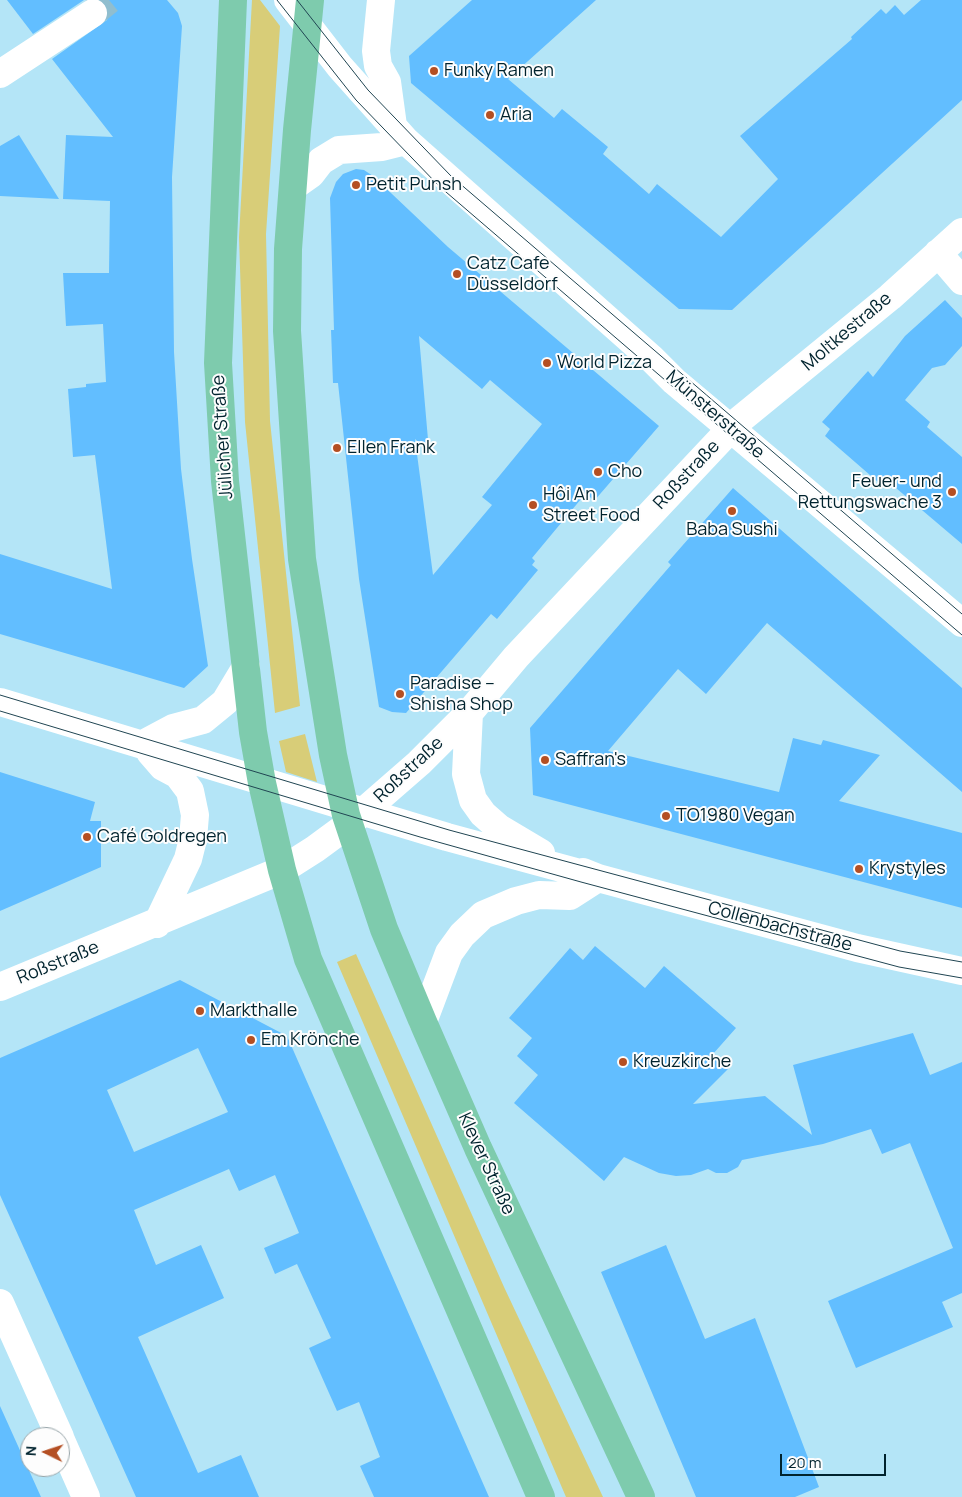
<!DOCTYPE html>
<html>
<head>
<meta charset="utf-8">
<style>
  body { margin:0 }
  #map { position:relative; width:962px; height:1497px; overflow:hidden; background:#b4e5f7; font-family:Manrope,sans-serif }
  canvas { display:block }
  .north { position:absolute; left:20px; top:1427px; width:50px; height:50px; box-sizing:border-box; background:#fdfdfd; border:1px solid #98a6aa; border-radius:50%; rotate:274deg; font-size:14px; font-weight:700; line-height:20px; text-align:center; color:#00232e }
  .north::after { content:''; display:block; margin:auto; width:18px; height:22px; background:#b44f23; clip-path:polygon(50% 0,100% 100%,50% 72%,0 100%) }
  .scale { position:absolute; left:780px; top:1454px; width:106px; height:22px; box-sizing:border-box; border:2px solid #00232e; border-top:0; padding-left:6px; font-size:15px; line-height:18px; white-space:nowrap; color:#00232e; -webkit-text-stroke:4px #fdfdfd; paint-order:stroke }
</style>
</head>
<body>
<div id="map">
<canvas width="962" height="1497"></canvas>
<div class="north">N</div>
<div class="scale">20 m</div>
</div>
<script>
const ctx = document.querySelector('canvas').getContext('2d');
ctx.lineJoin = 'round';
function paint(path, color) { ctx.fillStyle = color; ctx.fill(path, 'evenodd'); }
const poly = rows => new Path2D(rows.map(r => 'M' + r).join(''));
function trace(path, color, width, dash) { ctx.strokeStyle = color; ctx.lineWidth = width; ctx.lineCap = dash ? 'butt' : 'round'; ctx.setLineDash(dash || []); ctx.stroke(path); }
function drawText(font, color, halo, rows, align = 'center') {
  ctx.font = font + ' Manrope,sans-serif'; ctx.lineWidth = 4; ctx.setLineDash([]); ctx.textBaseline = 'middle'; ctx.strokeStyle = halo; ctx.fillStyle = color; for (const [text, x, y, turn = 0] of rows) {
    ctx.save(); ctx.translate(x, y); ctx.rotate((+turn || 0) * Math.PI / 180); ctx.textAlign = isNaN(turn) ? turn : align; if (halo) ctx.strokeText(text, 0, 0); ctx.fillText(text, 0, 0); ctx.restore();
  }
}
const green = poly([
  [252,0,260,0,280,26,266,234,270,421,300,706,275,713,245,422,239,237],
  [305,734,317,782,286,772,279,741],
  [356,954,504,1287,603,1497,566,1497,337,962]
]);
const building = poly([
  [7,0,84,0,33,34],
  [101,0,167,0,178,13,182,26,172,177,174,352,181,469,192,559,208,666,184,688,0,634,0,554,112,589,95,455,73,457,68,389,86,387,86,384,106,382,103,324,66,326,63,273,109,273,110,201,63,199,66,135,113,137,52,59,107,20,109,12],
  [472,0,596,0,508,79,554,118,562,109,608,147,603,154,649,194,657,184,721,237,778,179,740,136,852,39,851,37,881,9,886,14,895,5,904,15,921,0,962,0,962,100,732,310,679,309,411,83,409,56],
  [19,135,59,199,0,196,0,146],
  [356,169,364,170,373,176,448,247,659,426,594,501,586,493,532,558,535,561,532,565,538,570,497,619,491,614,406,713,392,712,379,707,359,579,338,383,333,383,331,330,334,330,330,198,336,182,343,174],
  [419,336,482,389,490,380,542,424,482,497,492,505,433,575,415,439,429,451],
  [945,300,962,318,962,346,945,365,932,368,905,400,930,422,927,427,962,457,962,544,883,477,878,482,825,436,830,429,822,422,868,371,873,377,905,336],
  [733,488,962,688,962,792,767,623,706,694,678,669,608,751,779,792,793,738,821,745,823,740,880,755,839,801,962,833,962,908,533,795,530,728,671,565,668,562],
  [0,772,95,802,90,821,101,821,101,867,0,911],
  [595,946,645,988,664,966,736,1028,713,1054,730,1067,693,1104,765,1096,812,1135,793,1065,913,1033,930,1075,962,1062,962,1293,942,1302,953,1327,856,1368,828,1301,953,1248,910,1143,882,1154,871,1129,823,1144,742,1160,738,1167,727,1173,716,1173,708,1169,691,1175,676,1176,659,1173,624,1157,604,1181,514,1103,538,1075,517,1056,532,1038,509,1018,570,948,583,960],
  [180,980,287,1036,489,1497,374,1497,360,1466,380,1457,359,1402,337,1411,309,1348,331,1338,297,1264,275,1274,264,1248,299,1233,275,1175,239,1191,229,1169,134,1210,156,1265,201,1245,224,1298,138,1337,198,1473,241,1455,259,1497,136,1497,0,1195,0,1058],
  [198,1048,228,1112,134,1152,107,1090],
  [666,1245,705,1339,755,1318,819,1487,795,1497,696,1497,601,1272],
  [0,1406,41,1497,0,1497]
]);
const minorTunnel = poly([
  [93,13,109,0]
]);
const minor = poly([
  [288,0,340,67,406,141,651,358,674,381,962,623],
  [381,0,376,51,378,66,387,82,393,126],
  [0,74,93,13],
  [294,186,311,174,321,161,339,150,382,147,406,141],
  [938,253,962,281],
  [0,702,447,837,598,878],
  [469,713,466,774,473,800,483,814,499,828,541,853],
  [143,744,173,728,203,720,225,702,246,667],
  [150,752,163,767,178,775,190,791,195,815,193,839,188,859,157,924],
  [583,872,598,878,857,948,962,971],
  [0,987,282,870,315,849,349,824,419,763,469,713,516,657,737,422,890,297,962,232],
  [423,1022,449,953,462,935,483,915,516,901,539,895,570,896,598,878],
  [0,1303,60,1437],
  [60,1438,86,1497]
]);
const major = poly([
  [233,0,218,363,225,481,253,732,262,783,282,870,308,959,541,1497],
  [310,0,297,130,288,249,287,331,302,559,333,755,346,815,384,929,423,1022,478,1148,641,1497]
]);
const tram = poly([
  [277,0,356,100,439,186,962,635],
  [297,0,368,90,451,176,962,614],
  [0,695,449,830,900,951,962,962],
  [0,711,420,837,581,882,899,967,962,978]
]);
const markers = [
  [434,71,5,"#b44f23"],
  [490,115,5,"#b44f23"],
  [356,185,5,"#b44f23"],
  [457,274,5,"#b44f23"],
  [547,363,5,"#b44f23"],
  [337,448,5,"#b44f23"],
  [598,472,5,"#b44f23"],
  [952,492,5,"#b44f23"],
  [533,505,5,"#b44f23"],
  [732,511,5,"#b44f23"],
  [400,694,5,"#b44f23"],
  [545,760,5,"#b44f23"],
  [666,816,5,"#b44f23"],
  [87,837,5,"#b44f23"],
  [859,869,5,"#b44f23"],
  [200,1011,5,"#b44f23"],
  [251,1040,5,"#b44f23"],
  [623,1062,5,"#b44f23"]
];
const poiNames = [
  ["Funky Ramen",444,71],
  ["Aria",500,115],
  ["Petit Punsh",366,185],
  ["Catz Cafe",467,264],
  ["Düsseldorf",467,285],
  ["World Pizza",557,363],
  ["Ellen Frank",347,448],
  ["Cho",608,472],
  ["Feuer- und",942,482,"right"],
  ["Rettungswache 3",942,503,"right"],
  ["Hôi An",543,495],
  ["Street Food",543,516],
  ["Baba Sushi",732,530,"center"],
  ["Paradise –",410,684],
  ["Shisha Shop",410,705],
  ["Saffran's",555,760],
  ["TO1980 Vegan",676,816],
  ["Café Goldregen",97,837],
  ["Krystyles",869,869],
  ["Markthalle",210,1011],
  ["Em Krönche",261,1040],
  ["Kreuzkirche",633,1062]
];
const streetNames = [
  ["Moltkestraße",847,332,-40],
  ["Münsterstraße",715,415,41],
  ["Jülicher Straße",223,437,-94],
  ["Roßstraße",687,475,-47],
  ["Roßstraße",409,770,-43],
  ["Collenbachstraße",780,927,15],
  ["Roßstraße",58,963,-22],
  ["Klever Straße",486,1164,65]
];
paint(green, '#d8cd78');
paint(building, '#62beff');
trace(minorTunnel, '#90becf', 28, [28, 14]);
trace(minor, '#fff', 28);
trace(major, '#7ecbad', 28);
trace(tram, '#204552', 1);
for (const [x, y, r, color] of markers) { const dot = new Path2D(); dot.arc(x, y, r, 0, 2 * Math.PI); ctx.fillStyle = color; ctx.fill(dot); trace(dot, '#fdfdfd', 2); }
drawText('18px', '#00232e', '#fdfdfd', poiNames, 'left');
drawText('18px', '#00232e', '#fdfdfd', streetNames);
</script>
</body>
</html>
